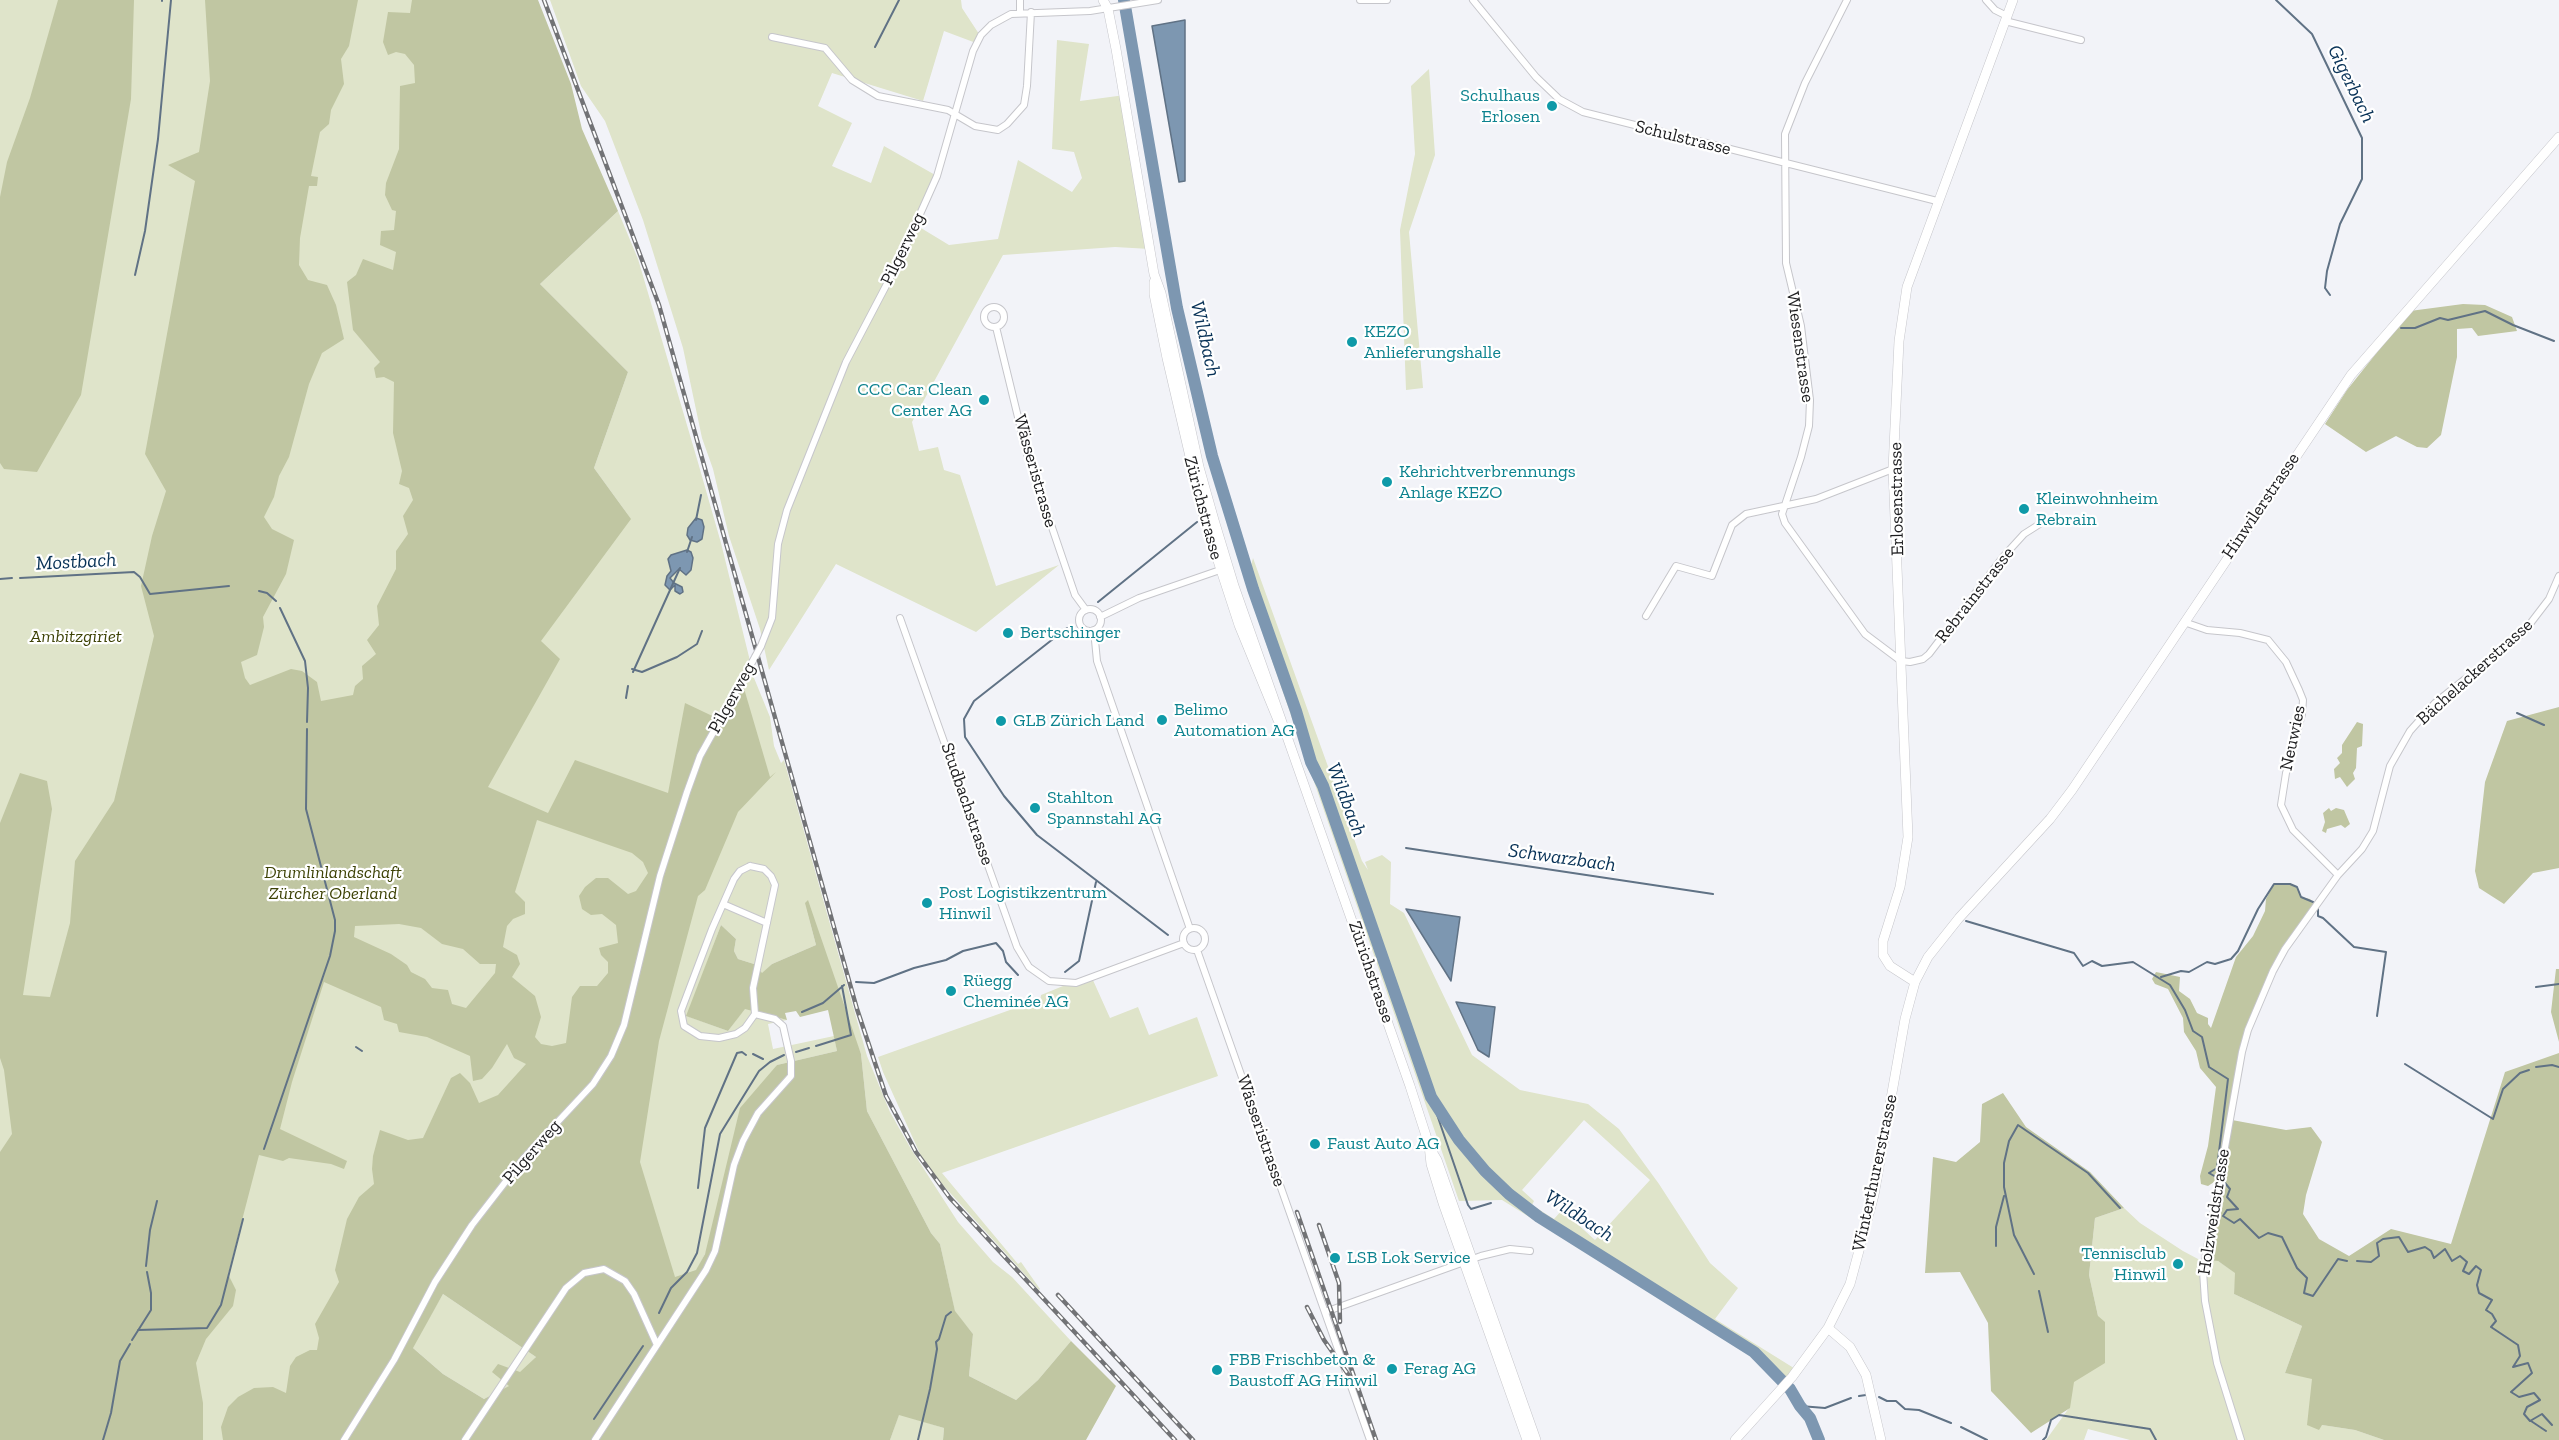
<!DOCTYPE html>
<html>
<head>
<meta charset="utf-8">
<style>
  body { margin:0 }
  canvas { display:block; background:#f2f3f8 }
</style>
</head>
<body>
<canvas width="2559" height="1440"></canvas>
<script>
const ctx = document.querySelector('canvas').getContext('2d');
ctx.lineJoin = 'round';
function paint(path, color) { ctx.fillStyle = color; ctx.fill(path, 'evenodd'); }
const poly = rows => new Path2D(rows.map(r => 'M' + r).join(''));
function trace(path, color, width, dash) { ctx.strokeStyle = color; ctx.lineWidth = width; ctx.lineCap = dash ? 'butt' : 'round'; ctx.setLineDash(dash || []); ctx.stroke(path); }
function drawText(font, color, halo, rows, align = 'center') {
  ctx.font = font + ' "Zilla Slab",serif'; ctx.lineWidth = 4.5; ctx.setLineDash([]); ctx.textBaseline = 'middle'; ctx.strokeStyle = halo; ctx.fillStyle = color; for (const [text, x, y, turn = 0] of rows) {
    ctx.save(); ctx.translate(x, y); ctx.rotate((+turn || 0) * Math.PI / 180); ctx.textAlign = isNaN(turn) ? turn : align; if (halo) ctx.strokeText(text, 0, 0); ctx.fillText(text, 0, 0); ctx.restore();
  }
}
const green = poly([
  [0,0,534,0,538,284,592,468,631,519,594,468,628,372,540,284,618,211,638,259,697,459,721,543,751,665,749,674,754,678,770,717,774,746,781,763,784,760,867,1056,890,1112,911,1149,958,1222,993,1262,1012,1277,1071,1341,1038,1380,1016,1400,969,1376,973,1334,955,1312,940,1244,931,1233,867,1111,861,1054,817,946,805,903,816,945,772,964,762,974,754,964,738,959,734,951,736,939,721,925,687,1016,728,1031,745,1008,787,1020,768,1024,773,1049,834,1036,837,1051,777,1065,709,1246,668,1326,528,1160,343,1440,0,1440],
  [687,550,692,553,693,559,691,570,686,575,679,569,670,578,674,583,682,587,683,590,680,594,675,590,674,585,671,589,665,584,667,576,671,571,668,559,671,555],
  [550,0,961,0,962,8,979,34,976,43,944,31,923,101,832,73,818,106,852,123,832,166,871,183,884,146,937,176,916,225,949,245,998,239,1018,160,1072,192,1082,178,1074,152,1052,149,1057,40,1089,44,1080,101,1125,95,1150,249,1115,247,1003,255,912,422,919,451,938,447,944,470,960,475,996,586,1059,565,976,632,836,564,769,670,760,629,729,536,713,469,702,438,683,348,643,220,605,121,581,86],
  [1429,69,1435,155,1409,232,1423,388,1406,390,1400,230,1415,154,1411,86],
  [1253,558,1362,861,1368,870,1365,862,1382,855,1391,862,1390,904,1404,913,1472,1055,1520,1090,1588,1104,1619,1129,1659,1184,1710,1263,1738,1288,1715,1319,1797,1370,1781,1388,1754,1357,1502,1200,1459,1201,1246,585],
  [1584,1120,1650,1180,1595,1240,1562,1210,1554,1219,1532,1205,1534,1201,1522,1190],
  [1092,978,1110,1018,1138,1007,1149,1035,1197,1017,1218,1076,942,1173,1018,1264,1021,1262,1040,1289,1039,1290,941,1183,921,1156,883,1072,878,1057,1024,1005,1034,1006,1040,1002,1041,995,1068,984],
  [2124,1208,2140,1223,2183,1251,2198,1259,2218,1261,2236,1273,2234,1294,2302,1326,2285,1373,2312,1378,2322,1425,2355,1430,2384,1440,2130,1440,2088,1429,2084,1440,2046,1440,2069,1408,2073,1382,2098,1316,2089,1275,2095,1218],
  [443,1294,536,1357,510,1386,484,1399,443,1374,412,1347],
  [899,1414,944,1428,943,1440,890,1440]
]);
const forest = poly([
  [58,0,134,0,131,99,81,395,37,472,4,469,0,463,0,197,7,162,30,98],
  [205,0,358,0,349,46,341,59,344,84,331,110,329,124,320,132,311,176,318,177,317,186,309,186,300,238,299,265,308,280,327,285,336,305,344,339,322,353,309,384,289,457,279,476,274,497,264,517,272,529,294,540,286,574,263,617,264,627,257,655,241,662,245,678,250,685,291,669,302,671,317,682,321,701,353,695,355,686,363,679,362,666,376,654,367,640,379,625,377,606,396,569,396,551,408,534,403,516,413,500,409,488,399,484,402,471,393,433,394,382,384,377,376,378,374,368,380,362,353,330,347,282,356,275,363,259,393,270,396,252,380,245,381,231,394,230,396,211,392,210,385,195,386,183,399,149,400,86,415,83,414,65,405,54,396,52,388,55,383,42,388,12,410,13,412,0,538,0,571,84,582,129,618,211,540,284,628,372,594,468,631,519,541,641,560,659,488,787,548,813,575,760,668,793,685,703,723,721,743,685,770,777,776,772,738,812,705,890,698,896,659,1041,640,1162,675,1277,696,1270,705,1254,740,1108,777,1065,837,1051,828,1010,800,1017,796,1011,785,1013,787,1020,745,1009,728,1031,686,1016,721,925,736,939,734,951,738,959,754,964,762,973,772,964,816,945,805,903,808,900,861,1054,867,1111,931,1233,940,1244,955,1311,973,1334,969,1376,1016,1400,1038,1380,1071,1341,1116,1386,1086,1440,943,1440,944,1428,899,1415,890,1440,223,1440,221,1427,228,1407,238,1397,254,1388,273,1387,286,1393,290,1366,296,1357,310,1350,317,1350,319,1338,315,1324,339,1282,335,1270,347,1219,359,1197,374,1184,372,1169,373,1156,380,1130,408,1140,423,1138,451,1078,460,1073,470,1083,479,1103,498,1095,526,1064,514,1058,507,1044,492,1068,482,1079,473,1081,470,1056,427,1037,399,1032,397,1024,384,1020,381,1007,324,982,292,1082,280,1129,347,1161,344,1169,331,1164,289,1158,283,1161,259,1155,228,1274,236,1290,233,1306,206,1339,196,1363,203,1403,203,1440,0,1440,0,1152,12,1134,4,1070,0,1058,0,823,20,773,47,781,52,809,23,995,50,997,70,923,75,861,114,801,154,636,141,586,152,536,166,491,145,454,195,181,168,165,199,152,210,81],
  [537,820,632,853,643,862,648,873,636,891,628,894,608,878,596,878,585,887,579,896,582,909,591,915,602,914,616,925,618,943,599,948,601,955,608,962,608,973,597,986,580,986,572,997,566,1043,552,1046,541,1044,535,1037,541,1017,535,996,512,977,520,964,517,955,503,947,507,926,513,919,525,914,525,902,515,892],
  [399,924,421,928,442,944,463,949,480,964,496,964,495,973,466,1008,452,1004,448,990,432,988,425,979,411,972,407,965,391,954,354,937,355,926],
  [443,1294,536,1357,520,1372,498,1364,492,1372,509,1386,484,1399,443,1374,413,1348],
  [2463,304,2485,305,2512,317,2517,331,2478,336,2472,328,2457,329,2457,357,2441,435,2427,448,2417,447,2396,436,2366,452,2325,424,2347,390,2410,311],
  [2559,707,2559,868,2533,873,2504,904,2479,888,2475,871,2485,782,2507,721],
  [2357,722,2363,724,2362,746,2357,748,2356,768,2353,773,2355,779,2347,787,2340,777,2335,779,2334,769,2340,763,2337,758,2342,753,2342,745],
  [2329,808,2331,811,2336,808,2344,810,2350,824,2345,828,2341,825,2327,829,2326,833,2322,831,2325,822,2323,813],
  [2274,884,2290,884,2297,887,2301,897,2310,899,2316,906,2285,949,2248,1030,2217,1180,2208,1186,2201,1184,2200,1176,2208,1146,2216,1087,2200,1068,2196,1051,2184,1032,2183,1018,2168,989,2155,984,2152,979,2156,972,2180,977,2179,991,2190,999,2197,1013,2208,1018,2208,1024,2211,1028,2236,957,2253,936,2265,911,2266,899],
  [2556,969,2559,969,2559,1042,2551,1012],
  [2559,1053,2559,1440,2384,1440,2355,1430,2322,1425,2319,1430,2307,1425,2312,1379,2285,1373,2302,1326,2234,1294,2235,1273,2218,1261,2203,1260,2232,1120,2286,1130,2311,1127,2322,1142,2306,1195,2303,1214,2319,1239,2349,1256,2391,1229,2451,1244,2505,1072],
  [2003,1093,2026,1127,2090,1172,2124,1208,2095,1218,2089,1275,2098,1316,2105,1322,2105,1363,2074,1382,2070,1408,2031,1433,1991,1391,1988,1323,1960,1272,1925,1273,1933,1157,1956,1162,1980,1142,1982,1104]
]);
const water = poly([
  [1185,20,1185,181,1179,182,1152,26,1185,20],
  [696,518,702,520,704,527,702,539,697,542,690,540,687,535,688,528,696,518],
  [687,550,691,552,693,558,691,570,686,575,679,569,670,578,674,583,682,587,683,592,680,594,675,591,675,585,670,590,665,585,667,576,671,571,668,559,671,555,687,550],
  [1406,909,1460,917,1451,981,1406,909],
  [1456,1002,1495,1007,1489,1057,1478,1050,1456,1002]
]);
const stream = poly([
  [2276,0,2312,34,2362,138,2362,179,2340,224,2327,271,2325,288,2330,295],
  [162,1,162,0],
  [875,47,899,0],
  [135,275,145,231,158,139,171,0],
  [2401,328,2415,328,2440,318,2448,320,2485,311,2513,325,2554,341],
  [696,520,701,495],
  [687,552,692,537],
  [20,578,134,572,140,577,150,594,229,586],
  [0,579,12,578],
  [259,591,267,593,276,601],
  [1098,602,1197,522],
  [280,608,305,661,308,688,307,722],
  [1067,628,974,701,964,719,965,737,1004,796,1037,835,1168,935],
  [632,669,642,672,677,657,697,644,702,631],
  [633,672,680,568],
  [626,698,628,686],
  [2517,713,2544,725],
  [1406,848,1713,894],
  [2318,909,2318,916,2323,918,2354,947,2386,952,2377,1016],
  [1966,921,2074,953,2083,966,2092,961,2102,966,2133,962,2170,985,2185,1010,2193,1031,2202,1037,2209,1067,2228,1079,2217,1168,2209,1173,2216,1177],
  [1065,972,1079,961,1096,882],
  [2161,977,2181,971,2189,972,2207,962,2215,964,2231,959,2238,951,2258,909,2274,884,2290,884,2297,887,2301,897,2313,902],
  [856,982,874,983,914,968,946,960,963,951,996,943,1003,951,1006,962,1018,975],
  [2536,987,2559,984],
  [802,1012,823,1003,844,985],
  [816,1046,851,1035,842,986],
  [356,1047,362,1051],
  [796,1052,809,1048],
  [753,1054,763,1059],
  [2405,1064,2493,1119,2503,1089,2520,1073,2529,1070],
  [2536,1067,2552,1065,2559,1067],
  [1431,1097,1468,1205,1471,1209,1491,1203],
  [264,1149,330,956,335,931,335,920,306,809,307,729],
  [2225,1183,2230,1189,2227,1197,2238,1209,2227,1210,2223,1216,2234,1223,2240,1219,2259,1238,2268,1233,2282,1237,2297,1268,2307,1278,2304,1293,2313,1296,2338,1259,2347,1261],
  [698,1188,705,1128,737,1053,742,1052,746,1055],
  [1996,1246,1996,1227,2004,1196],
  [2357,1261,2371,1262,2379,1256,2377,1243,2383,1239,2399,1237,2408,1252,2425,1247,2431,1251,2434,1258,2445,1249,2452,1261,2460,1256,2467,1262,2463,1271,2469,1274,2476,1266,2481,1270,2477,1285,2479,1293,2492,1300,2486,1310,2492,1314,2496,1321,2491,1327,2518,1345,2520,1356,2513,1367,2528,1363,2532,1373,2511,1392,2519,1397,2534,1393,2540,1400,2527,1407,2524,1414,2530,1421,2542,1414,2552,1425],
  [146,1266,150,1230,157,1201],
  [2034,1274,2014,1235,2004,1187,2004,1163,2009,1141,2018,1125,2088,1173,2120,1208],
  [2039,1291,2048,1332],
  [659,1313,671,1288,687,1272,697,1253,720,1134,759,1071,770,1062,784,1055],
  [138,1330,207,1328,221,1305,243,1219],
  [132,1340,151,1310,151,1293,147,1272],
  [1859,1396,1866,1395],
  [1879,1397,1887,1401,1896,1401,1905,1409,1919,1410,1951,1423],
  [1800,1406,1825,1408,1851,1398],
  [594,1419,643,1346],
  [2531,1421,2546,1431],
  [1961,1427,1987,1440],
  [103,1440,111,1413,120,1361,130,1344],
  [918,1440,930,1389,937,1349,936,1342,939,1339,946,1316,951,1312],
  [2043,1440,2046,1437,2051,1420,2059,1415,2150,1429,2156,1440]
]);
const river = poly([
  [1124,0,1177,308,1212,456,1253,589,1296,711,1311,762,1323,786,1431,1097,1459,1140,1485,1171,1509,1194,1539,1217,1754,1352,1790,1389,1800,1406,1810,1418,1819,1440]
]);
const street = poly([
  [1020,0,1020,12],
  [1360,0,1387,0],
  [1473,0,1536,77,1559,99,1583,112,1937,201],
  [1847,0,1805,83,1785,134,1786,263,1801,326,1810,400,1809,426,1801,457,1782,514,1785,523,1865,634,1901,661,1910,662,1923,659,1929,654,2003,557,2024,534,2046,520],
  [1986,0,1995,10,2007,16],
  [2005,21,2081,40],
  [772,37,825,48,852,80,878,96,948,110,975,126,998,130,1007,124,1024,105,1027,86,1031,12],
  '984 317a10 10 0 1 1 20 0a10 10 0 1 1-20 0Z',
  [996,327,1027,454,1075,595,1086,610],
  '1079 620a11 11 0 1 1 22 0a11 11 0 1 1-22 0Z',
  [1646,616,1676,566,1712,576,1732,525,1746,514,1816,499,1893,469],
  [1100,617,1139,598,1220,570],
  [900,618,1017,947,1029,967,1049,981,1076,983,1184,943],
  [2184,622,2207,630,2240,633,2268,640,2286,662,2299,690,2303,700,2302,714,2286,773,2281,805,2293,830,2338,875],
  [1094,630,1097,661,1190,929],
  [761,646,772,618,778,544,787,510,846,362,900,259,937,176,973,51,981,35,991,25,1011,14,1090,11,1158,0],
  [750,866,764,869,771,876,775,885,753,988,755,1014,745,1028,736,1034,719,1038,700,1036,684,1026,681,1011,712,929,734,879,740,871,750,866],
  [723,904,767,923],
  '1183 939a11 11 0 1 1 22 0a11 11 0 1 1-22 0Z',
  [1197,950,1370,1440],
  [1325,1312,1481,1256,1510,1249,1530,1251],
  [344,1440,394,1360,435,1282,472,1225,524,1158,593,1084,611,1056,624,1025,660,876,687,792,700,756,755,657],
  [465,1440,566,1288,584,1273,604,1269,625,1281,634,1294,657,1345],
  [595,1440,706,1270,715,1251,734,1165,743,1141,758,1113,791,1076,791,1061,783,1026,775,1019,755,1014],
  [2241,1440,2217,1363,2205,1301,2203,1271,2242,1052,2248,1030,2273,971,2285,949,2338,875,2362,849,2373,831,2390,766,2410,731,2435,703,2523,633,2549,599,2559,576]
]);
const secondary = poly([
  [1103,0,1108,9,1116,49,1154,274,1161,293,1199,467,1214,520,1234,586,1410,1086,1429,1145,1431,1164,1443,1203,1527,1440],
  [1154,282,1154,294,1167,358,1205,521,1239,625,1278,720],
  [1915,982,1890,966,1883,955,1883,941,1900,887,1908,837,1893,469,1899,341,1907,287,2013,0],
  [1431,1150,1437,1160,1536,1440],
  [1828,1328,1850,1347,1866,1375,1881,1440],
  [1735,1440,1792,1377,1828,1328,1850,1284,1874,1195,1905,1019,1915,982,1928,957,1959,918,2050,819,2072,790,2351,375,2559,137]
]);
const rail = poly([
  [544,0,659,305,857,1009,886,1096,916,1152,950,1198,1175,1440],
  [1297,1212,1376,1440],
  [1319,1225,1339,1283,1340,1322],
  [1058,1295,1193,1440],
  [1307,1307,1324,1340,1350,1377]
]);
const streetBridge = poly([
  [755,657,761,646]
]);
const markers = [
  [1552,106,6,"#0f9aa8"],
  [1352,342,6,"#0f9aa8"],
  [984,400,6,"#0f9aa8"],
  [1387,482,6,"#0f9aa8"],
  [2024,509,6,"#0f9aa8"],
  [1008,633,6,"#0f9aa8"],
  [1162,720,6,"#0f9aa8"],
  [1001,721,6,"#0f9aa8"],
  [1035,808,6,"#0f9aa8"],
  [927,903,6,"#0f9aa8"],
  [951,991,6,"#0f9aa8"],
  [1315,1144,6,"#0f9aa8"],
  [1335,1258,6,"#0f9aa8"],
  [2178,1264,6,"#0f9aa8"],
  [1392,1369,6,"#0f9aa8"],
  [1217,1370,6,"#0f9aa8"]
];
const cultureNames = [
  ["Schulhaus",1540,96,"right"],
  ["Erlosen",1540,117,"right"],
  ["KEZO",1364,332],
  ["Anlieferungshalle",1364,353],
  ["CCC Car Clean",972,390,"right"],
  ["Center AG",972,411,"right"],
  ["Kehrichtverbrennungs",1399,472],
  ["Anlage KEZO",1399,493],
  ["Kleinwohnheim",2036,499],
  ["Rebrain",2036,520],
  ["Bertschinger",1020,633],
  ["Belimo",1174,710],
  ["Automation AG",1174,731],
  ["GLB Zürich Land",1013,721],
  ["Stahlton",1047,798],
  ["Spannstahl AG",1047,819],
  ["Post Logistikzentrum",939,893],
  ["Hinwil",939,914],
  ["Rüegg",963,981],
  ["Cheminée AG",963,1002],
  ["Faust Auto AG",1327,1144],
  ["Tennisclub",2166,1254,"right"],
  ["Hinwil",2166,1275,"right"],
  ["LSB Lok Service",1347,1258],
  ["FBB Frischbeton &",1229,1360],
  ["Baustoff AG Hinwil",1229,1381],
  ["Ferag AG",1404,1369]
];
const streetNames = [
  ["Schulstrasse",1683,138,14],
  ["Pilgerweg",903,249,-64],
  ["Wiesenstrasse",1800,347,82],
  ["Wässeristrasse",1035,471,74],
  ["Erlosenstrasse",1897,499,-91],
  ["Hinwilerstrasse",2261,506,-56],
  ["Zürichstrasse",1203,508,75],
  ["Rebrainstrasse",1975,595,-52],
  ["Bächelackerstrasse",2475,672,-42],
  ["Pilgerweg",732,698,-61],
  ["Neuwies",2293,738,-78],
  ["Studbachstrasse",967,804,71],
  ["Zürichstrasse",1371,972,71],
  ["Wässeristrasse",1261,1131,71],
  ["Pilgerweg",532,1152,-49],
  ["Winterthurerstrasse",1875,1173,-78],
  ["Holzweidstrasse",2214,1212,-81]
];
const parkNames = [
  ["Ambitzgiriet",76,637],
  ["Drumlinlandschaft",333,873],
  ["Zürcher Oberland",333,894]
];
const waterNames = [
  ["Gigerbach",2351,84,64],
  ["Wildbach",1205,339,77],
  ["Mostbach",76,562,-3],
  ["Wildbach",1346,800,69],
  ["Schwarzbach",1562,858,8],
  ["Wildbach",1579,1216,33]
];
paint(green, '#dfe4ca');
paint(forest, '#c0c6a2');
paint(water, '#7d97b1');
trace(water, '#607285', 1.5);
trace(stream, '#607285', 2);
trace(river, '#7d97b1', 12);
trace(street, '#c6c6cb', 8);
trace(secondary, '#c6c6cb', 10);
trace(street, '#fff', 6);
trace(secondary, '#fff', 9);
trace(rail, '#727376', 4.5);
trace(rail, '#fff', 2, [7]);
trace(streetBridge, '#c6c6cb', 8, []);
trace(streetBridge, '#fff', 6);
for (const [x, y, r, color] of markers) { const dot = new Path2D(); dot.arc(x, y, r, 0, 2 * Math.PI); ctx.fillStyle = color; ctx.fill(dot); trace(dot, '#fff', 2); }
drawText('18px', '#0d838f', '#fff', cultureNames, 'left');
drawText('18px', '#1d1d1f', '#fff', streetNames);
drawText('italic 18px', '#3d4205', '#fff', parkNames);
drawText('italic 20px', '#083257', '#fff', waterNames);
</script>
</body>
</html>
